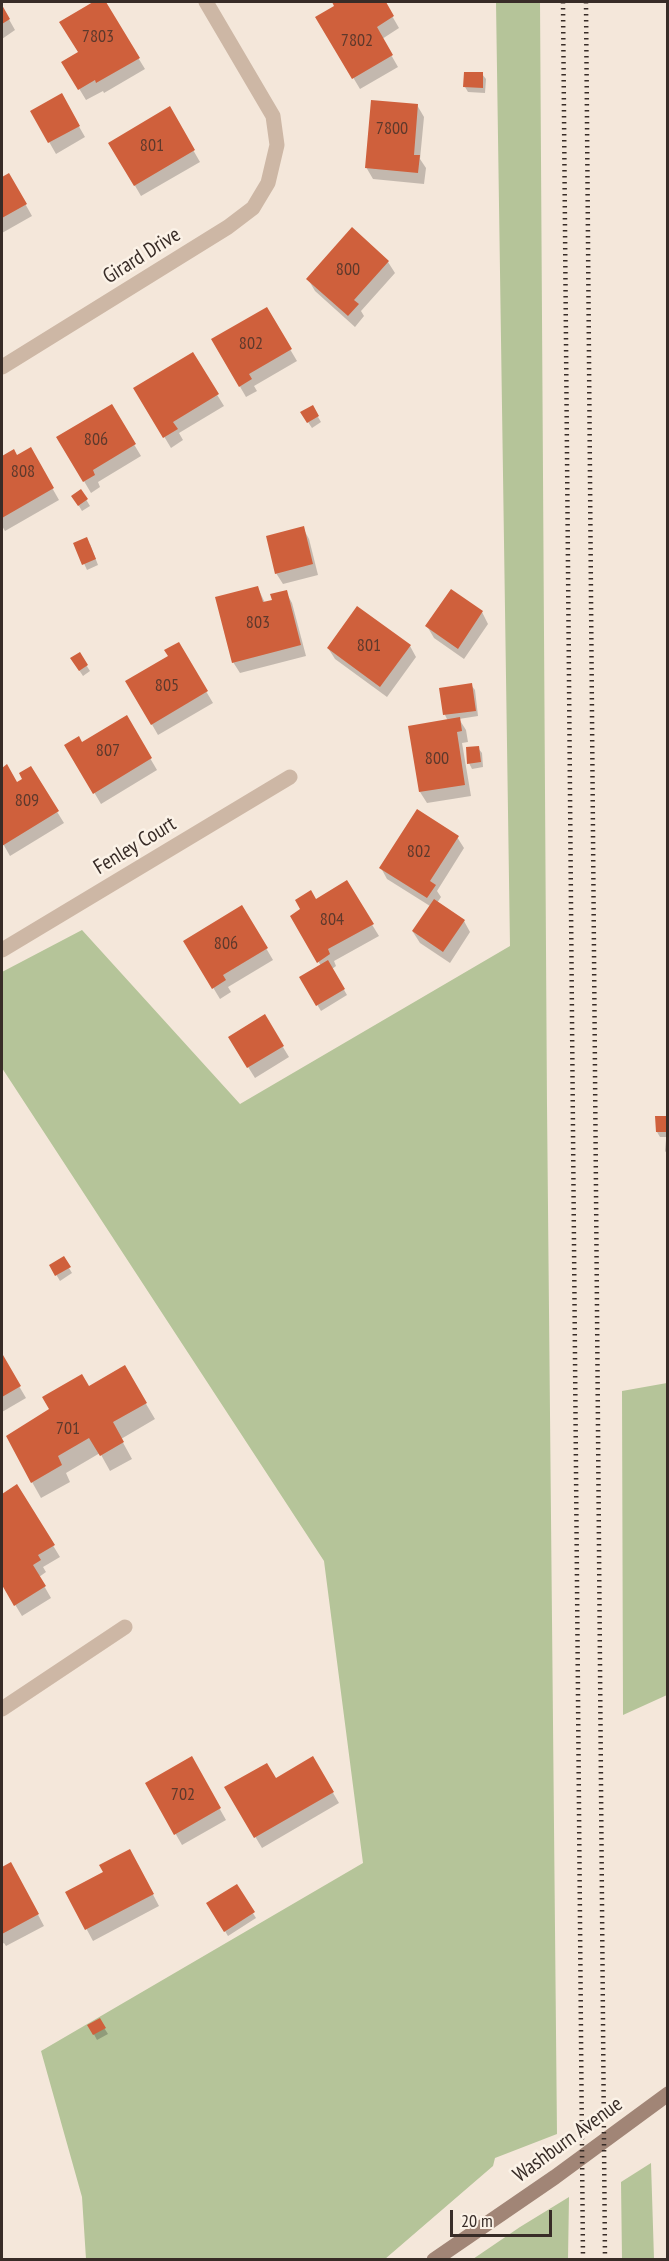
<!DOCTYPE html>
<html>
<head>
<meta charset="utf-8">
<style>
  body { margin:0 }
  #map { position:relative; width:669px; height:2261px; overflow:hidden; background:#f4e7da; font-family:"PT Sans Narrow",sans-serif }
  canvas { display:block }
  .frame { position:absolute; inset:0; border:3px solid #382c27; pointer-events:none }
  .scale { position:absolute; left:450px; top:2210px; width:102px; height:27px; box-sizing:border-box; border:3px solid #382c27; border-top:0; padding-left:8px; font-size:18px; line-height:21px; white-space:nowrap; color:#382c27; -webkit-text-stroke:4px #fbf2e7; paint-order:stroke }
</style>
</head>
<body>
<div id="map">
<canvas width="669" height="2261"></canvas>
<div class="frame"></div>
<div class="scale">20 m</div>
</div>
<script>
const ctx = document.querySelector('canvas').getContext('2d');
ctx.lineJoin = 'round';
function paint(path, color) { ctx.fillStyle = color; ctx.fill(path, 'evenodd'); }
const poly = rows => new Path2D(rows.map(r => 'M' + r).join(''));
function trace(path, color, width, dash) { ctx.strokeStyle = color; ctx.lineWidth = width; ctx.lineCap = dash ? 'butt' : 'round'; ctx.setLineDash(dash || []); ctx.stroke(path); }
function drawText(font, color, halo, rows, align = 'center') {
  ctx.font = font + ' "PT Sans Narrow",sans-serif'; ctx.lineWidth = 5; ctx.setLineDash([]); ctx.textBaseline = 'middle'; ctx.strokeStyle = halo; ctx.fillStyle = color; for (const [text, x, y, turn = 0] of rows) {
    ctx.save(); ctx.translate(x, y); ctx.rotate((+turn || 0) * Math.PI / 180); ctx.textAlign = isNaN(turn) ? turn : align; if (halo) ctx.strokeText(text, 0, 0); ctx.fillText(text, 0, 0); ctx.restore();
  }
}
const green = poly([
  [496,2,540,2,547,1105,557,2134,495,2158,493,2166,385,2259,86,2259,82,2197,41,2051,363,1863,324,1561,2,1068,2,972,82,930,240,1104,510,946],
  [667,1383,667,1695,623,1715,622,1391],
  [651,2163,654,2259,622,2259,621,2182],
  [569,2197,568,2259,473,2259,520,2227]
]);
const shadow = poly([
  [96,2,104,2,145,69,104,93,103,91,86,100,63,62,79,53,61,23],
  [334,2,359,2,361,5,368,2,384,2,399,28,382,39,398,67,360,89,317,17,336,6],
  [2,7,15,30,2,39],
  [482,74,486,79,485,93,468,92,465,87],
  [61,95,85,137,56,154,32,112],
  [417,105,424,117,420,159,426,168,424,184,373,179,366,167],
  [169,108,200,162,141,196,110,143],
  [9,175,32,216,2,233,2,179],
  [388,262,395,273,361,311,364,316,355,327,315,291,308,279],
  [266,309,297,361,254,386,257,391,246,397,213,340],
  [192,354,224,406,179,433,183,440,171,448,135,388],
  [111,406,141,456,98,482,100,487,91,493,58,437],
  [312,407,321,422,312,428,302,413],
  [30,449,59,500,5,531,2,526,2,458,13,452,16,457],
  [81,491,90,506,82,511,73,496],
  [303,528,309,539,318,575,283,584,276,573],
  [75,544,90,544,98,565,87,570],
  [258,588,265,603,274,601,286,592,292,603,306,656,240,673,233,662],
  [482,612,488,624,464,659,434,638,427,626],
  [178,644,213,703,158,735,127,681,170,657],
  [410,646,416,657,387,697,335,659,328,648],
  [79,654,90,671,83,676,75,664],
  [471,685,475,690,478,716,459,719,466,730,468,742,462,743,471,796,427,803,420,792,409,727,448,721,445,715,441,689],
  [126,717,157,770,101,804,66,745,82,744],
  [478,748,482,753,483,767,472,769,469,763],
  [7,767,17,784,24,779,30,768,64,823,10,856,2,842,2,793,5,791,2,785,2,770],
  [457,837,464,848,437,891,441,897,437,903,464,921,470,932,450,963,420,943,413,932,430,906,387,879,381,868],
  [346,882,379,936,334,961,336,966,332,969,347,995,321,1011,301,978,321,966,292,916],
  [242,907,273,960,228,987,231,992,220,999,185,941],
  [264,1016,289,1057,255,1078,236,1048],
  [668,1117,668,1137,660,1137,657,1132],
  [666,1140,668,1140,668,1155,665,1151],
  [63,1258,72,1273,60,1281,51,1266],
  [2,1357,26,1398,2,1412],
  [124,1367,155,1419,121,1439,132,1459,110,1471,100,1453,66,1473,70,1482,41,1498,32,1482,51,1409],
  [17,1486,60,1557,43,1567,46,1572,39,1577,51,1598,22,1616,2,1583,2,1496],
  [191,1758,226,1820,182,1845,147,1784],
  [313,1759,339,1803,262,1848,226,1788,276,1780],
  [136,1862,159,1906,93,1941,67,1893],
  [11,1864,44,1926,6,1946,4,1943,2,1944,2,1869],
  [236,1886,256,1918,228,1936,208,1903],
  [99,2020,108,2034,97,2040,89,2025]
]);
const building = poly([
  [93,2,106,2,140,58,96,83,95,80,78,90,61,62,78,52,59,22],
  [332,2,360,2,362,3,365,2,386,2,394,16,377,27,393,55,352,79,315,17,334,6],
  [2,5,10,19,2,24],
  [464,72,483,72,483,88,463,87],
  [62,93,80,126,48,143,30,111],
  [371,100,418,104,414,155,420,155,418,173,365,168],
  [170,106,195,150,134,186,108,143],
  [9,173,27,204,2,218,2,177],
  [352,227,389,261,354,300,359,304,348,316,306,279],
  [267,307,292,349,249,374,252,379,239,387,211,339],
  [193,352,219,394,173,422,178,429,163,438,133,388],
  [112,404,136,444,93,470,95,475,83,482,56,437],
  [313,405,319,416,307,423,300,412],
  [31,447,54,488,2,518,2,456,14,449,17,455],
  [81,489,88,499,78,506,71,496],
  [304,526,313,564,275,574,266,536],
  [87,537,96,559,82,565,73,543],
  [258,586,263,602,272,600,270,594,287,590,301,645,232,663,215,597],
  [451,589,483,611,458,649,425,626],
  [357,606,411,645,380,687,327,648],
  [179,642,208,691,151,725,125,681,168,656,164,650],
  [80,652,88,665,79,671,70,658],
  [472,683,476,711,443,715,439,688],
  [127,715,152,758,93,794,64,745,79,736,82,742],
  [460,717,462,731,457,732,465,785,419,792,408,726],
  [479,746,481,762,467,764,466,747],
  [7,764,17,782,22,779,19,773,31,766,59,811,2,846,2,791,3,790,2,768],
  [417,809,459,836,430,881,436,885,427,898,379,868],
  [347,880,374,924,328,949,330,954,317,963,290,916,300,909,295,900,311,890,316,899],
  [434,899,465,920,443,952,412,931],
  [242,905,268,948,223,975,226,980,212,989,183,941],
  [328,960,345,989,316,1006,299,977],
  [265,1014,284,1046,247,1068,228,1037],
  [655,1116,668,1116,668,1132,656,1132],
  [64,1256,71,1267,55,1276,49,1265],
  [3,1355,21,1386,2,1397,2,1356],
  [125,1365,147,1403,113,1422,124,1442,100,1456,89,1438,58,1456,62,1465,31,1483,6,1436,49,1409,42,1397,82,1374,89,1386],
  [17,1484,55,1545,38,1555,41,1560,33,1565,46,1586,14,1606,2,1585,2,1494],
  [192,1756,221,1808,174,1835,145,1783],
  [313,1756,334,1792,254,1838,224,1787,267,1763,276,1778],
  [130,1849,154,1894,85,1930,65,1892,103,1872,99,1865],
  [11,1862,39,1914,2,1934,2,1867],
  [237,1884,255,1912,224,1932,206,1903],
  [100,2018,106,2028,93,2035,87,2025]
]);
const street = poly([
  [2,367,228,227,253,208,268,183,277,145,273,116,206,2],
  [2,950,290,777],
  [2,1709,125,1627]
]);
const secondary = poly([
  [434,2260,555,2177,668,2094]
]);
const rail = poly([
  [563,2,583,2260],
  [586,2,605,2260]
]);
const numberNames = [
  ["7803",98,37],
  ["7802",357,41],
  ["7800",392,129],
  ["801",152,146],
  ["800",348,270],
  ["802",251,344],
  ["806",96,440],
  ["808",23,472],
  ["803",258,623],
  ["801",369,646],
  ["805",167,686],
  ["807",108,751],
  ["800",437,759],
  ["809",27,801],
  ["802",419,852],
  ["804",332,920],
  ["806",226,944],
  ["701",68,1429],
  ["702",183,1795]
];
const streetNames = [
  ["Girard Drive",142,256,-32],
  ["Fenley Court",135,846,-31],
  ["Washburn Avenue",568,2140,-36]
];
paint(green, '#b5c499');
paint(shadow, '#0003');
paint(building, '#cf603c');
trace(street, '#cdb7a5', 15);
trace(secondary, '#a18576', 15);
trace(rail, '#382c27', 4.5, [1.5, 4.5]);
drawText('18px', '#5e392c', null, numberNames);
drawText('21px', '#382c27', '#fbf2e7', streetNames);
</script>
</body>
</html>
